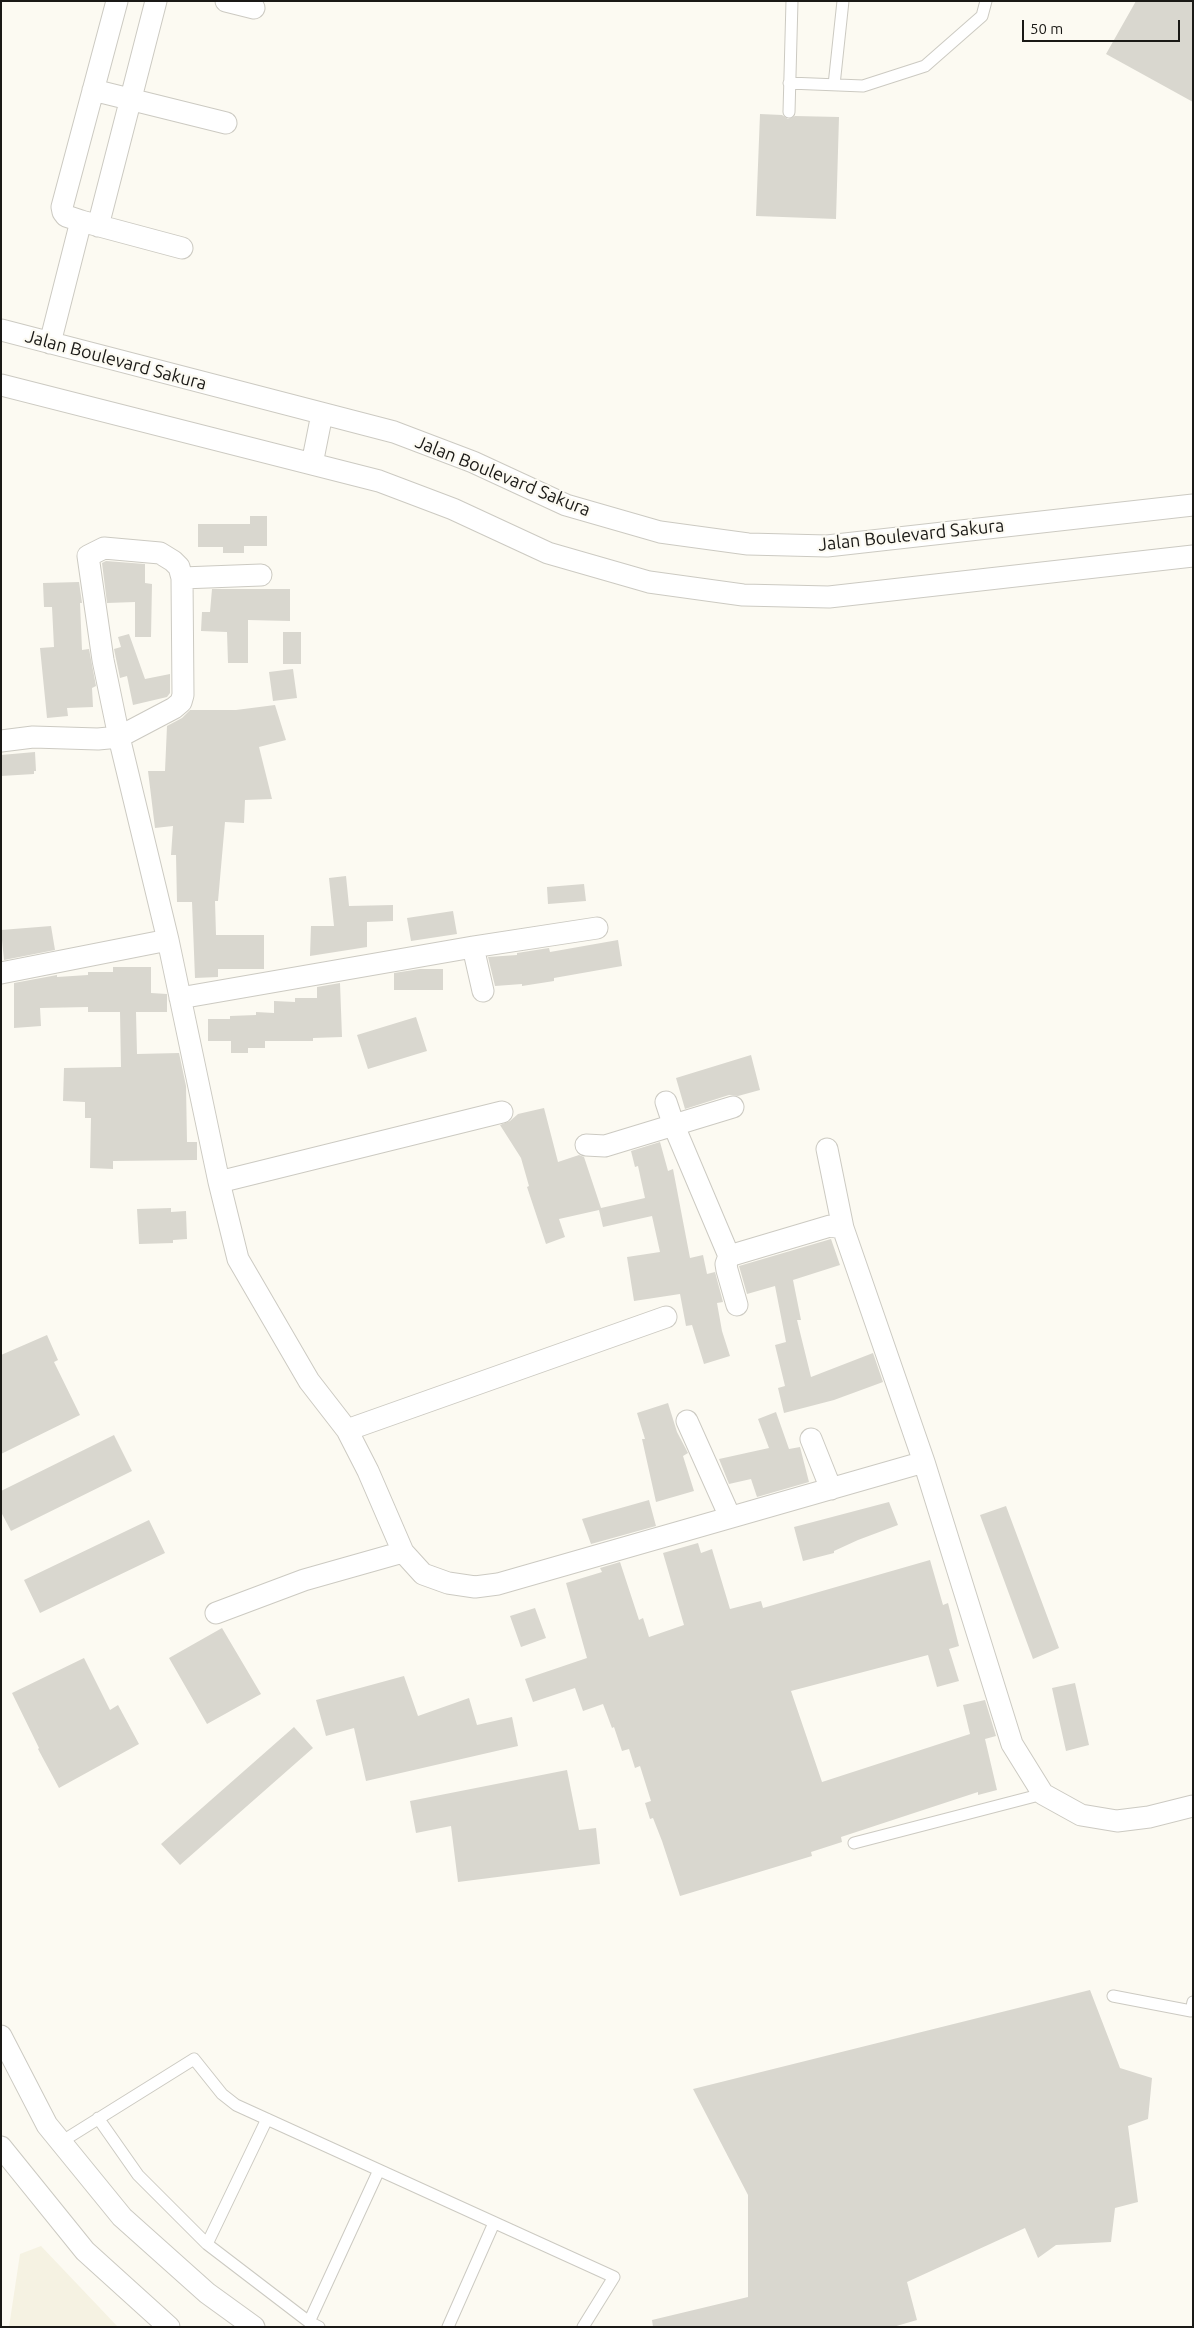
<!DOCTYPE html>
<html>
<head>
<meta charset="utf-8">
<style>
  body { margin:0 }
  #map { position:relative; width:1194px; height:2328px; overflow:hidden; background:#fcfaf2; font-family:Ubuntu,sans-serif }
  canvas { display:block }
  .frame { position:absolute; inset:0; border:2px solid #1a1916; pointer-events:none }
  .scale { position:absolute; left:1022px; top:20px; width:158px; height:22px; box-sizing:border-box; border:2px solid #1a1916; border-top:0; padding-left:6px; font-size:15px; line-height:18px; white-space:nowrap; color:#1a1916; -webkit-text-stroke:4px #fcfaf2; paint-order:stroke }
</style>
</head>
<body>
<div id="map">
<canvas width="1194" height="2328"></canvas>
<div class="frame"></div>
<div class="scale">50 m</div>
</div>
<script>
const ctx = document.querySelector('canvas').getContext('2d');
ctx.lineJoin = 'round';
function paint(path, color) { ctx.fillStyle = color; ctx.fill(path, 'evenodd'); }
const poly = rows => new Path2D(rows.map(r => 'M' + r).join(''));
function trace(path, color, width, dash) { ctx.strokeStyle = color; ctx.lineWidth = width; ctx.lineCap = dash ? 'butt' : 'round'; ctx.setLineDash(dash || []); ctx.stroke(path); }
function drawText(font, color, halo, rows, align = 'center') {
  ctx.font = font + ' Ubuntu,sans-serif'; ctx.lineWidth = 4.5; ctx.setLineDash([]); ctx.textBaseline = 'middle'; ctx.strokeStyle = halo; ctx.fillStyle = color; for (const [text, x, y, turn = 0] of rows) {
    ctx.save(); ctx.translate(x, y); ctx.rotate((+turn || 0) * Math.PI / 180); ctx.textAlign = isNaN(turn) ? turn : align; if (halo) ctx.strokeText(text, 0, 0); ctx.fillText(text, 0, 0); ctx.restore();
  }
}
const built = poly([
  [41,2246,118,2327,9,2327,20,2254]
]);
const building = poly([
  [1136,1,1193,1,1193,102,1106,54],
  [760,114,782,115,788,119,795,116,839,117,836,219,756,216],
  [250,516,267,516,267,546,244,546,244,553,223,553,223,547,198,547,198,524,250,524],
  [106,561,145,564,145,583,152,584,151,637,135,637,135,602,107,603,102,563],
  [79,582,82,603,80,603,82,650,89,649,96,686,92,688,93,707,67,708,68,716,47,718,40,648,54,647,52,607,44,607,43,583],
  [212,589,290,589,290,621,248,620,248,663,228,663,227,632,201,631,202,612,210,612],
  [283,632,301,632,301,664,283,664],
  [129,634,145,679,170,674,170,693,167,697,133,705,127,676,120,678,114,649,121,647,118,637],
  [293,669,297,698,273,701,269,672],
  [275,705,286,740,259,747,272,799,245,800,244,823,225,822,218,901,215,901,216,935,264,935,264,969,218,969,218,977,195,978,192,902,177,902,176,855,171,855,173,826,155,828,148,771,165,771,167,726,182,718,190,710,236,710],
  [35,752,36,771,34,771,34,774,1,776,1,755],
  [346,876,349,906,393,905,393,921,367,922,367,947,310,956,311,926,334,926,329,878],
  [584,884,586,901,548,904,547,887],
  [453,911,457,934,411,941,407,918],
  [51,926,55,950,4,960,1,930],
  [618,940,622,966,554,978,554,981,522,986,522,984,495,986,488,957,517,955,517,953,549,948,550,952],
  [113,967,151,967,151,993,167,994,167,1012,136,1012,137,1054,179,1053,186,1086,187,1142,197,1142,197,1160,113,1161,113,1169,90,1168,91,1118,85,1118,85,1102,63,1101,64,1068,121,1067,120,1012,88,1012,88,1007,40,1008,41,1026,14,1028,14,983,57,975,57,977,88,975,88,972,113,972],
  [420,969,443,969,443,990,394,990,394,973],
  [340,983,342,1037,313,1038,313,1041,265,1041,265,1048,248,1048,248,1053,231,1053,231,1041,208,1041,208,1019,230,1019,230,1016,256,1015,256,1012,274,1013,274,1001,295,1002,295,998,317,998,317,987],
  [416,1017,427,1051,368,1069,357,1035],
  [751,1055,760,1090,738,1096,729,1095,685,1109,676,1078],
  [544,1108,558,1162,579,1155,584,1157,601,1208,645,1198,638,1166,635,1167,631,1151,660,1142,668,1171,673,1169,690,1258,703,1255,707,1274,715,1272,723,1302,717,1303,722,1331,730,1356,704,1364,692,1325,686,1326,680,1294,634,1301,627,1257,660,1252,652,1216,603,1227,599,1210,559,1219,565,1237,546,1244,527,1187,529,1186,521,1158,500,1125,510,1121,518,1114],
  [171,1208,171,1212,186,1211,187,1239,173,1240,173,1243,139,1244,137,1209],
  [831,1239,840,1265,793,1280,801,1320,797,1320,811,1377,873,1353,883,1382,834,1400,784,1413,778,1388,785,1386,775,1345,786,1342,775,1286,747,1294,739,1266],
  [47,1335,58,1360,54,1362,80,1415,1,1454,1,1355],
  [668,1403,677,1432,688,1453,683,1456,694,1491,656,1502,642,1439,645,1439,637,1413],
  [776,1412,789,1449,800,1447,809,1482,757,1497,751,1479,729,1484,719,1459,769,1448,758,1419],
  [114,1435,132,1471,11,1531,1,1512,1,1491],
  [649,1500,656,1526,591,1544,582,1519],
  [889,1502,898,1525,858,1540,834,1551,834,1553,803,1561,794,1527],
  [1006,1506,1059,1648,1033,1659,980,1515],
  [149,1520,165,1553,40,1613,24,1580],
  [698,1543,701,1553,712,1549,730,1609,761,1601,763,1608,930,1560,943,1605,948,1603,959,1646,949,1649,959,1681,937,1687,928,1655,791,1691,822,1782,970,1734,963,1705,985,1700,996,1736,985,1739,997,1790,978,1795,978,1792,841,1837,842,1842,811,1852,812,1856,680,1896,662,1841,653,1818,650,1819,645,1803,651,1801,640,1766,635,1768,629,1749,622,1751,614,1727,612,1728,603,1704,583,1711,575,1688,533,1702,525,1679,587,1658,566,1583,602,1572,600,1568,620,1562,639,1620,643,1618,649,1637,684,1625,663,1553],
  [535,1608,546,1638,521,1647,510,1616],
  [222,1628,261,1694,207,1724,169,1658],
  [84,1658,110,1710,118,1705,139,1744,59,1788,38,1749,39,1748,12,1693],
  [404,1676,418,1716,469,1698,477,1725,512,1717,518,1746,366,1781,354,1728,326,1736,316,1700],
  [1075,1683,1089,1745,1066,1751,1052,1688],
  [294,1727,313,1748,180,1865,161,1844],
  [567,1770,579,1830,596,1828,600,1864,458,1882,451,1826,416,1833,410,1801],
  [1090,1990,1120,2068,1152,2078,1148,2119,1128,2126,1138,2202,1115,2208,1111,2242,1056,2245,1038,2258,1025,2228,907,2282,917,2320,893,2327,653,2327,652,2320,748,2297,748,2195,693,2089]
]);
const service = poly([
  [789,83,863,86,925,66,982,16,986,1],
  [834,85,843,1],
  [789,112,792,1],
  [854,1843,1043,1794],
  [1113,1996,1191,2011,1193,2002],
  [98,2118,138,2175,207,2244,309,2322,319,2327],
  [61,2142,194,2059,222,2094,236,2105,614,2277,583,2327],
  [207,2244,267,2119],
  [309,2322,379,2170],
  [448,2327,494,2223]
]);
const minor = poly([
  [117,1,62,207,63,212,66,216,81,221,182,248],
  [226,1,254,8],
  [93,90,226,123],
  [98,226,156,1],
  [1,330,394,432,473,462,566,505,660,532,748,544,827,546,1193,505],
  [50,343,81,221],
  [1,385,379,481,453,509,548,553,649,582,743,595,829,597,1193,556],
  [312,464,322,414],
  [182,578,261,575],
  [1,741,33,737,98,739,119,737,174,708,181,702,183,695,182,578,179,567,173,561,160,553,104,548,88,556,103,660,119,737,168,940,219,1182,238,1259,309,1381,347,1430,368,1471,403,1552,423,1574,448,1583,475,1587,498,1584,924,1462,1012,1744,1043,1794,1081,1815,1117,1821,1149,1817,1193,1806],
  [473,947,483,991],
  [1,973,168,940],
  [180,998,473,947,597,928],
  [666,1102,674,1126,729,1256],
  [586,1145,605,1146,733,1107],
  [827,1149,843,1228],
  [219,1182,502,1112],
  [737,1305,727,1270,726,1264,729,1256,830,1226,843,1228,924,1462],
  [687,1421,730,1517],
  [347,1430,666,1317],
  [811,1439,831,1489],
  [216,1613,304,1580,403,1552],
  [1,2036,47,2125,122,2217,207,2293,254,2327],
  [1,2147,85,2251,169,2327]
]);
const streetNames = [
  ["Jalan Boulevard Sakura",116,360,15],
  ["Jalan Boulevard Sakura",503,476,22],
  ["Jalan Boulevard Sakura",911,535,-6]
];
paint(built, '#f5f2e2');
paint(building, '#d9d7cf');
trace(service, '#cccac2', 13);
trace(minor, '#cccac2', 23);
trace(service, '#fff', 11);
trace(minor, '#fff', 21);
drawText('18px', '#1a1916', '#fcfaf2', streetNames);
</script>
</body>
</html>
